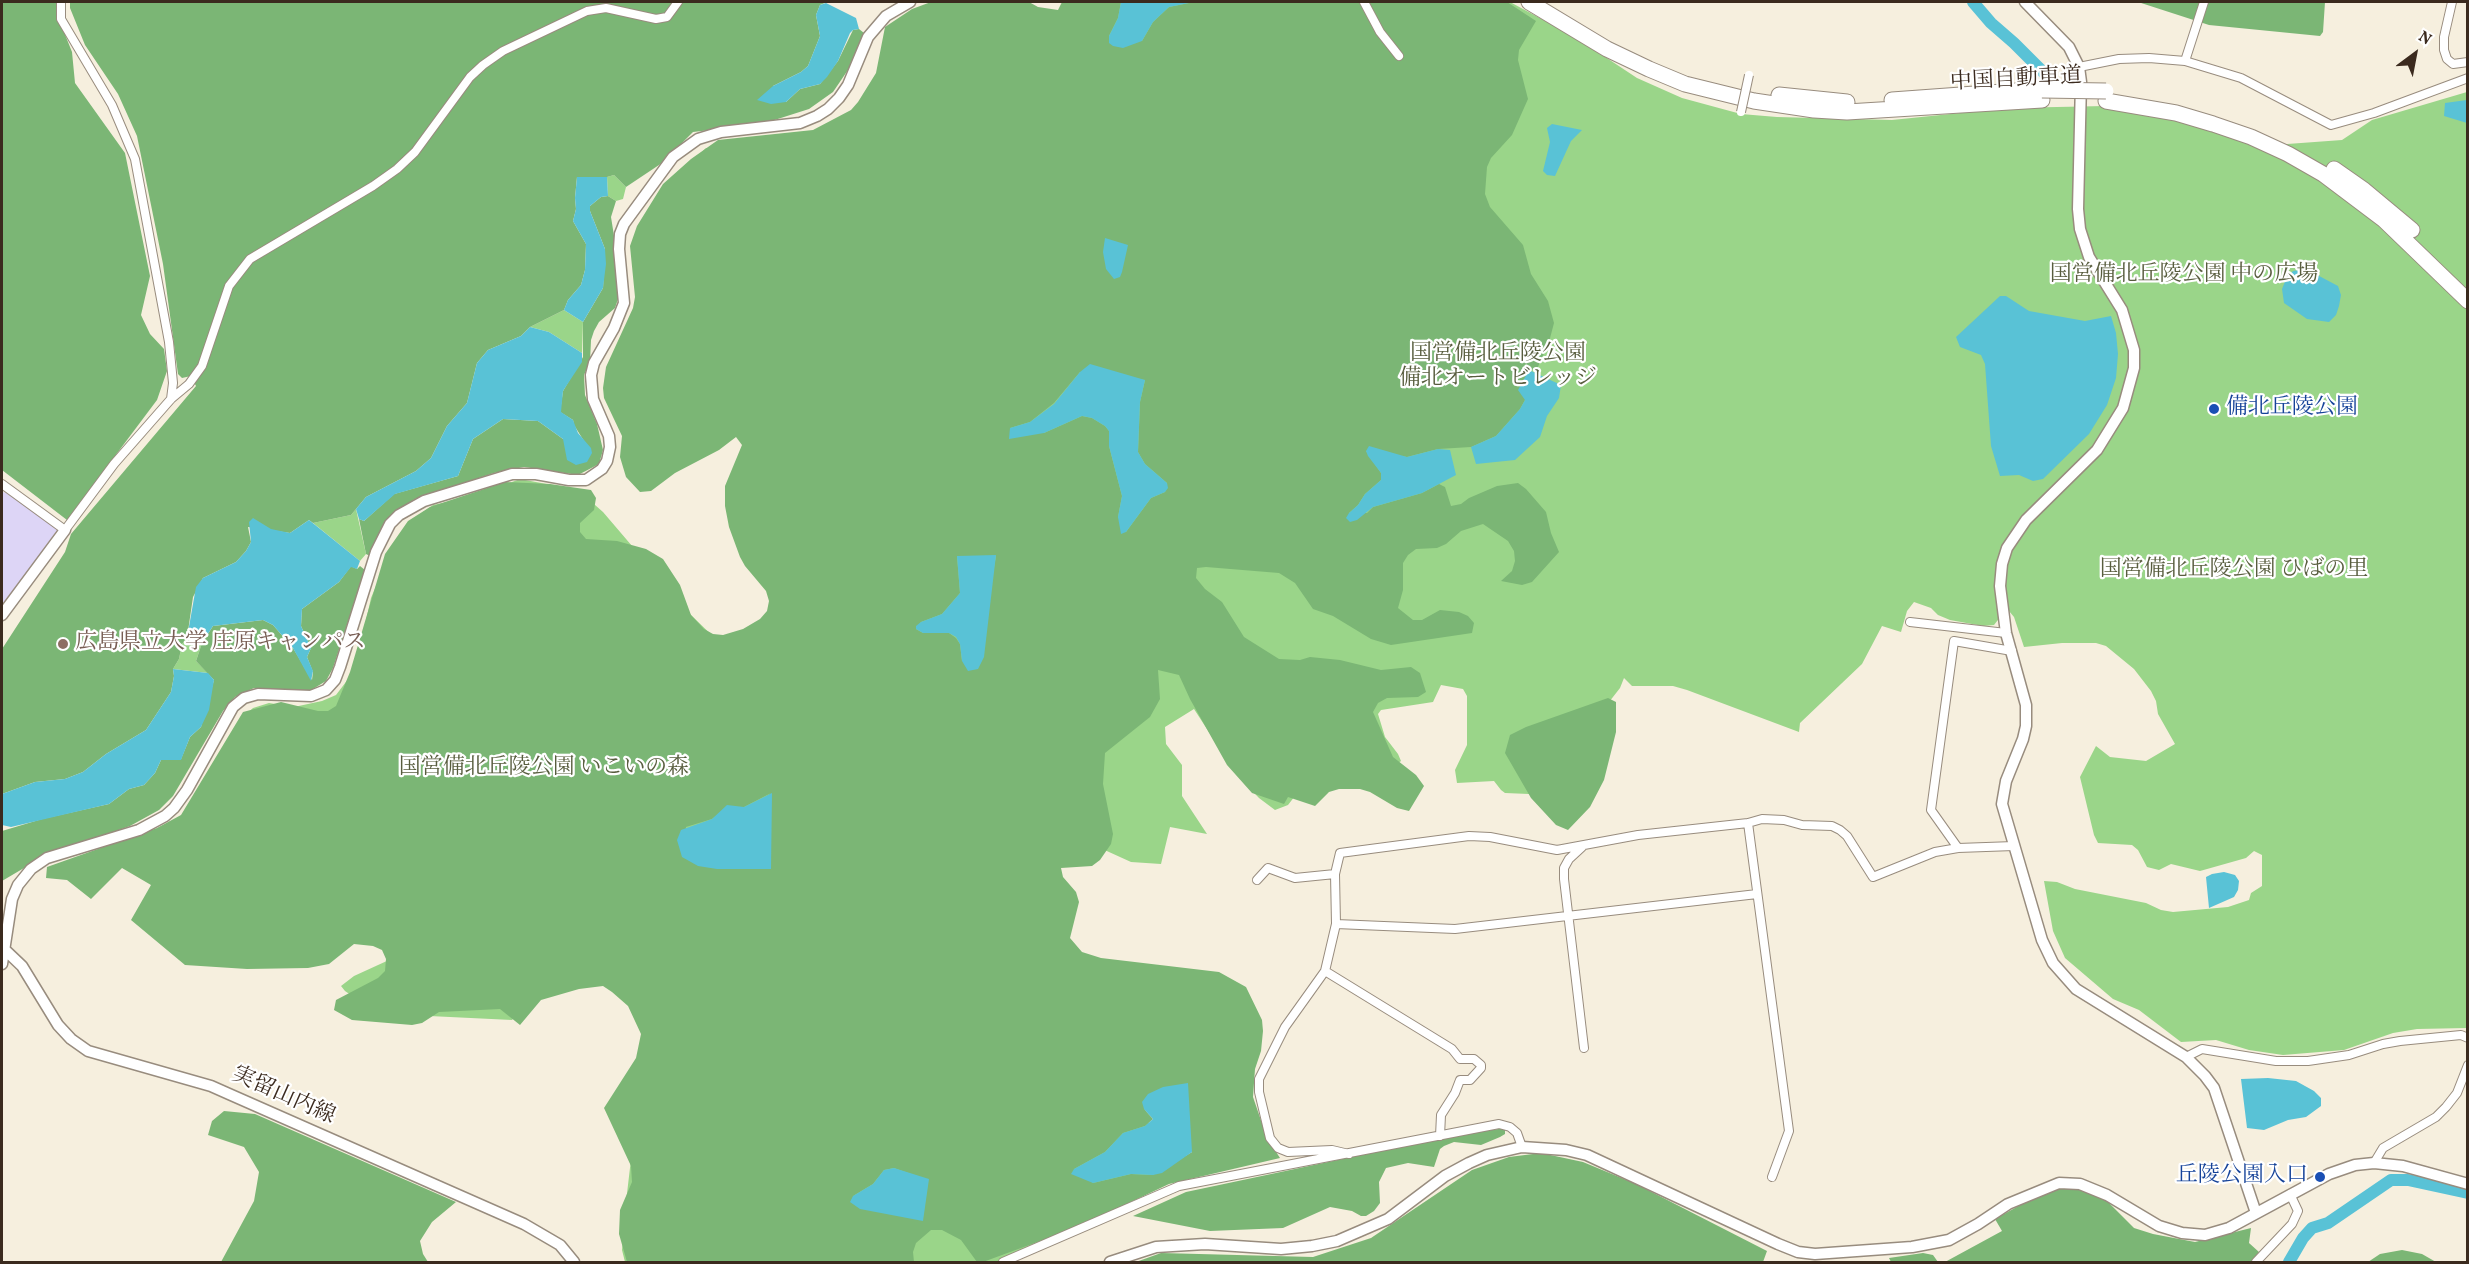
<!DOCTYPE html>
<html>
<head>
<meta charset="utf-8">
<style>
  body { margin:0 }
  #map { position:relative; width:2469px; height:1264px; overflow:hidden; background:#f6efde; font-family:Vollkorn,serif }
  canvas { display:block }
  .frame { position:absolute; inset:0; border:3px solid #3b2a1e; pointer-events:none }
  .north { position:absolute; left:2385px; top:24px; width:60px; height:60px; -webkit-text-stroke:4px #fff; paint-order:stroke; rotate:32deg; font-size:16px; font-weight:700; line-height:24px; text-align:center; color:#3b2a1e }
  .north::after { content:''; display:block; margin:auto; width:21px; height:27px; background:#3b2a1e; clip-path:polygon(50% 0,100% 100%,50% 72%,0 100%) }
</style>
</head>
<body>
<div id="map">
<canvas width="2469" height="1264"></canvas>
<div class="frame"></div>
<div class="north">N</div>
</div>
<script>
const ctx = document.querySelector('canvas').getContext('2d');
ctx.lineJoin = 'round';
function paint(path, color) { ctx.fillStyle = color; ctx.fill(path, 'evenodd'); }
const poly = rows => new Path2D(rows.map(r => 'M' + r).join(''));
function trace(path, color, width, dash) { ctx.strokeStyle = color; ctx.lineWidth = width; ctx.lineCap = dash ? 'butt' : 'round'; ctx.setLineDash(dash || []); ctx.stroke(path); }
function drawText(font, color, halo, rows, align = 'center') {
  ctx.font = font + ' Vollkorn,"Noto Serif JP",serif'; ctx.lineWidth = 4.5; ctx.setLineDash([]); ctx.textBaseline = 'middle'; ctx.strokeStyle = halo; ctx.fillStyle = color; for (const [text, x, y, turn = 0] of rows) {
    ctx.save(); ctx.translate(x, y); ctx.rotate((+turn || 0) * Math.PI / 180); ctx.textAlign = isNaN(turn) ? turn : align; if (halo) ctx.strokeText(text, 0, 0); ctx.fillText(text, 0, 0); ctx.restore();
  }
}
const built = poly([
  [2,492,8,493,58,529,2,609]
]);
const green = poly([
  [1084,2,1510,2,1575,37,1637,78,1682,98,1741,114,1777,117,1892,120,2009,108,2105,106,2147,112,2211,128,2260,146,2342,140,2372,120,2467,92,2467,1028,2417,1029,2393,1033,2344,1050,2283,1055,2249,1050,2216,1040,2181,1042,2139,1010,2113,999,2065,958,2053,931,2044,881,2057,882,2075,889,2146,903,2161,910,2173,912,2228,907,2249,900,2251,893,2262,886,2262,855,2254,851,2246,858,2200,871,2171,864,2159,870,2147,867,2138,850,2132,845,2098,843,2094,835,2080,777,2096,746,2110,757,2146,761,2175,744,2158,714,2156,701,2151,691,2134,669,2106,646,2096,643,2062,643,2024,647,2014,617,1999,599,2001,616,1994,625,1983,626,1950,620,1938,615,1931,608,1914,602,1907,611,1901,632,1882,626,1862,664,1800,723,1799,732,1687,690,1673,686,1632,686,1624,678,1620,688,1595,720,1553,795,1505,793,1501,790,1494,781,1457,783,1455,770,1467,745,1467,696,1463,689,1441,685,1433,702,1381,710,1378,714,1385,737,1398,754,1401,761,1393,767,1298,792,1288,805,1275,810,1259,798,1236,774,1194,709,1165,727,1166,744,1182,765,1182,796,1207,834,1170,827,1161,864,1131,862,1098,847,1010,846,1177,1179,1006,1262,625,1262,622,1250,626,1202,644,1048,635,995,595,979,526,1004,512,1020,388,1014,361,1002,345,991,341,986,354,976,389,960,386,949,239,721,253,708,269,703,294,707,322,701,336,695,355,670,371,598,383,569,415,518,433,505,472,497,520,479,578,490,603,512,691,615,725,648,791,618,745,441,687,166,706,148,824,149,1053,16],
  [614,175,626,187,623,199,616,201,608,196,607,177],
  [564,310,583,322,582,353,549,332,530,327],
  [356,509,366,554,360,561,313,523,351,515],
  [187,638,202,643,196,661,208,673,173,669,179,659,182,644]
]);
const forest = poly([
  [2,2,59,2,56,12,72,52,75,83,125,153,150,276,141,315,150,334,164,349,167,371,157,400,67,520,2,470],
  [70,2,827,2,820,5,816,15,820,36,808,66,801,72,773,86,786,102,800,89,820,84,838,61,853,30,859,29,864,33,850,67,833,92,809,109,762,124,693,132,662,163,626,187,614,175,607,177,577,177,575,198,576,209,573,221,586,244,585,270,581,285,568,300,564,310,530,327,521,336,488,350,477,363,467,403,447,426,431,458,416,471,366,497,351,515,313,523,309,520,290,533,248,527,251,542,246,551,236,562,203,578,193,597,187,638,182,644,179,659,173,669,174,676,171,692,146,730,106,754,83,772,65,779,35,782,2,794,2,649,65,552,71,534,196,386,191,376,182,378,178,374,163,264,137,136,118,94,85,45,70,8],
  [931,2,1029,2,1038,7,1058,10,1062,2,1121,2,1118,18,1109,36,1109,42,1142,41,1153,22,1169,7,1194,2,1507,2,1536,21,1519,50,1518,60,1528,99,1512,135,1491,158,1487,167,1485,194,1490,207,1523,245,1531,274,1548,301,1554,323,1549,342,1537,369,1529,370,1525,400,1520,409,1496,436,1471,447,1438,449,1407,457,1366,451,1381,473,1381,480,1365,494,1358,505,1349,513,1367,513,1373,507,1422,493,1439,484,1445,487,1451,506,1461,504,1469,498,1497,486,1518,483,1526,489,1546,512,1551,533,1559,552,1532,582,1522,585,1501,581,1512,571,1515,561,1514,551,1508,541,1483,524,1461,531,1446,544,1437,548,1416,549,1408,555,1403,563,1403,590,1398,608,1413,620,1422,620,1440,610,1459,612,1468,616,1474,623,1472,633,1391,645,1371,639,1333,616,1313,609,1295,583,1279,573,1206,567,1197,568,1196,578,1205,589,1222,602,1244,637,1279,659,1300,660,1310,657,1340,660,1381,670,1411,667,1420,673,1426,692,1418,697,1387,698,1378,703,1373,712,1393,757,1416,775,1424,786,1409,811,1397,808,1370,792,1360,789,1339,789,1329,792,1315,806,1288,797,1284,804,1252,793,1227,765,1190,699,1179,675,1158,670,1160,699,1150,717,1105,753,1103,784,1113,834,1111,844,1100,860,1092,866,1061,868,1063,877,1076,892,1079,902,1070,938,1082,952,1101,958,1219,972,1246,987,1262,1020,1263,1031,1261,1051,1255,1069,1253,1097,1267,1138,1280,1158,1169,1184,1078,1227,983,1262,977,1262,961,1240,942,1230,931,1230,916,1243,913,1252,914,1262,627,1262,619,1234,620,1210,632,1182,631,1166,604,1108,636,1058,641,1034,628,1006,612,992,603,986,579,989,541,1000,520,1025,500,1009,439,1012,422,1023,412,1025,352,1020,334,1010,336,1000,378,978,385,971,386,959,382,950,373,946,354,944,329,964,308,968,247,969,185,965,131,920,151,885,122,868,91,899,67,880,46,878,47,867,157,828,181,815,243,712,281,702,318,711,328,711,336,706,350,672,385,554,408,521,430,507,505,482,550,484,591,490,596,498,594,510,580,523,580,532,586,539,617,541,646,549,663,559,680,585,691,615,704,629,713,634,723,635,743,629,760,619,767,611,769,601,766,591,745,566,740,557,729,527,725,506,725,486,742,445,736,437,719,450,675,473,651,491,640,492,626,477,620,457,622,436,604,398,603,388,606,367,633,308,635,297,630,246,637,226,663,184,691,159,718,140,813,130,851,110,858,102,876,73,885,27,912,9],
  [1080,372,1145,380,1140,402,1138,452,1145,464,1167,483,1165,492,1151,498,1126,532,1118,517,1122,496,1109,446,1109,431,1105,426,1092,418,1082,416,1044,433,1010,428,1030,422,1054,403],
  [957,556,996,556,992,579,962,661,960,644,956,638,949,633,923,633,916,629,921,622,942,614,960,593],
  [771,793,682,857,686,827,712,819,717,815,736,808,744,807],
  [1144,1109,1192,1152,1153,1175,1131,1174,1093,1183,1074,1169,1105,1152,1123,1133,1145,1126,1153,1119],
  [894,1168,916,1176,853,1196,873,1184,884,1170],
  [2138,2,2325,2,2323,32,2320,36,2209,25],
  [608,196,616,201,611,217,615,242,618,299,615,308,599,322,594,331,591,340,590,362,584,375,585,395,597,424,603,450,599,464,578,475,524,467,494,473,415,499,393,513,382,527,370,556,366,554,359,519,364,521,394,494,458,476,473,439,503,419,538,421,563,439,587,446,574,425,573,420,560,412,563,391,583,357,583,322,603,288,605,249,590,211,590,206,601,197],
  [351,566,357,569,360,566,365,570,333,668,326,681,308,692,254,688,235,697,223,711,173,796,159,810,130,826,41,858,2,881,2,831,42,819,109,804,129,789,144,785,155,773,161,760,181,759,190,737,201,727,214,680,196,661,202,643,213,626,263,620,273,625,293,648,312,680,313,672,307,657,311,648,301,626,302,609,339,582],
  [1608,698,1616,702,1616,732,1604,780,1590,807,1568,830,1556,825,1531,798,1505,753,1510,735,1526,727],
  [224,1111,255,1114,456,1202,432,1222,420,1241,423,1254,428,1262,221,1262,254,1201,259,1172,244,1147,208,1135,212,1121],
  [1505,1128,1505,1134,1500,1137,1481,1145,1454,1142,1444,1146,1440,1149,1434,1167,1408,1163,1386,1168,1379,1182,1380,1203,1374,1211,1366,1216,1361,1216,1352,1211,1330,1207,1283,1228,1210,1231,1133,1216,1186,1192,1451,1136],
  [1541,1153,1583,1162,1636,1184,1767,1251,1763,1262,1136,1262,1161,1253,1313,1257,1371,1238,1472,1170,1509,1157],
  [2061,1188,2078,1189,2106,1200,2134,1228,2153,1234,2195,1242,2251,1228,2249,1243,2259,1252,2251,1262,1945,1262,2002,1231,1995,1219,2033,1198],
  [2402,1250,2422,1254,2436,1262,2368,1262,2380,1254],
  [1923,1253,1933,1255,1938,1262,1891,1262,1889,1258]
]);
const water = poly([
  [1121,2,1194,2,1169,7,1153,22,1142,41,1123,48,1113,46,1109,43,1109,36,1118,18],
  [826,3,856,18,859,29,853,30,850,33,838,61,827,77,820,84,800,89,786,102,771,104,757,100,773,86,801,72,808,66,820,36,816,15,820,5],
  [2467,100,2467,123,2444,116,2445,103],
  [1552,124,1582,130,1571,141,1555,176,1547,175,1543,171,1550,142,1547,128],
  [577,177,607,177,608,196,601,197,590,206,590,211,605,249,606,264,603,288,583,322,564,310,568,300,581,285,585,270,586,244,573,221,576,209,575,198],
  [1105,238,1128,245,1122,272,1120,277,1114,279,1106,269,1103,252],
  [2306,269,2338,286,2341,295,2339,306,2336,315,2329,322,2307,319,2284,303,2282,289,2286,279,2293,271],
  [2000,296,2006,296,2029,311,2085,321,2111,316,2116,333,2118,354,2116,378,2107,405,2089,434,2043,479,2033,481,2019,475,2000,476,1991,446,1985,364,1981,355,1960,347,1956,337],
  [530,327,549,332,582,353,582,362,563,391,561,412,573,420,578,433,591,448,592,453,587,462,576,465,567,460,563,439,538,421,503,419,473,439,458,476,395,494,364,521,359,519,356,509,366,497,416,471,431,458,447,426,467,403,477,363,488,350,521,336],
  [1090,364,1145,380,1140,402,1138,452,1145,464,1167,483,1168,488,1165,492,1151,498,1126,532,1121,534,1118,517,1122,496,1109,446,1109,431,1105,426,1092,418,1082,416,1044,433,1009,439,1010,428,1030,422,1054,404,1080,372],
  [1529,370,1561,385,1559,398,1547,416,1540,437,1515,460,1476,464,1471,447,1496,436,1520,409,1525,400,1518,390],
  [1369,446,1407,457,1438,449,1450,450,1456,475,1422,493,1373,507,1357,520,1350,522,1346,518,1349,513,1358,505,1365,494,1381,480,1381,473,1368,456,1366,451],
  [253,518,271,529,290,533,309,520,360,561,357,569,351,567,339,582,302,609,301,626,311,648,307,657,313,671,311,681,293,648,273,625,263,620,213,626,202,643,187,638,196,587,203,578,236,562,246,551,251,542,249,522],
  [996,555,984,657,978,669,968,671,962,661,960,644,956,637,949,633,923,633,916,629,916,626,921,622,942,614,960,593,957,556],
  [173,669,208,673,214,680,209,710,201,727,190,737,181,760,161,760,155,773,144,785,129,789,109,804,11,827,2,825,2,794,35,782,65,779,83,772,106,754,146,730,171,692,174,676],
  [772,793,771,869,717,869,698,866,682,857,677,840,681,830,712,819,727,805,744,807],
  [2224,872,2235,875,2239,881,2238,890,2234,897,2209,908,2206,877,2212,874],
  [2268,1078,2296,1081,2314,1091,2321,1098,2321,1106,2306,1117,2288,1120,2264,1130,2247,1128,2241,1079],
  [1188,1083,1192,1152,1162,1173,1153,1175,1131,1174,1093,1183,1071,1174,1074,1169,1105,1152,1123,1133,1145,1126,1153,1119,1144,1109,1142,1102,1148,1094,1163,1087],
  [894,1168,929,1179,923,1221,860,1209,850,1202,853,1196,873,1184,884,1170]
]);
const river = poly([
  [1973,2,1991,23,2014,43,2047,76],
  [2289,1262,2303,1238,2312,1228,2328,1223,2391,1180,2408,1180,2468,1193]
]);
const street = poly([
  [61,2,61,19,112,105,135,159,169,342,173,383,171,399],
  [1364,2,1380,32,1399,56],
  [2452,2,2444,37,2444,50,2447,59,2453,64,2468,62],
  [2185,61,2204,2],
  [2079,67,2119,59,2149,58,2185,61,2241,78,2331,125,2374,113,2468,78],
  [2,484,65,530,114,464,171,399,189,384,202,366,229,286,250,259,373,186,397,169,415,152,470,77,483,65,503,51,587,11,606,8,656,19,667,17,678,2],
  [1910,622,2006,633],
  [1748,823,1789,1131,1772,1177],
  [1582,847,1569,859,1564,868,1564,879,1584,1048],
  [1958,848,1931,810,1954,641,2012,651],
  [1257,880,1268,868,1295,878,1335,874],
  [1336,924,1455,929,1757,894],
  [1325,971,1452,1049,1460,1059,1474,1059,1481,1065,1481,1068,1470,1080,1460,1080,1455,1093,1441,1115,1440,1136],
  [2186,1057,2202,1049,2276,1061,2308,1061,2349,1055,2383,1044,2400,1041,2461,1035,2468,1038],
  [1349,1154,1332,1150,1288,1152,1278,1148,1270,1138,1259,1092,1259,1079,1285,1027,1325,971,1336,924,1335,874,1340,853,1469,836,1490,837,1557,850,1638,835,1748,823,1762,819,1784,820,1802,825,1832,826,1840,830,1847,836,1873,877,1935,852,1958,848,2014,846],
  [2374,1163,2383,1148,2436,1117,2446,1107,2457,1093,2468,1065],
  [1003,1262,1179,1186,1499,1124,1510,1127,1517,1133,1522,1147],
  [2256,1262,2292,1224,2298,1211,2290,1194]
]);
const secondary = poly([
  [2025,2,2069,47,2079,67,2081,82,2078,209,2080,229,2089,257,2122,310,2134,350,2134,368,2123,408,2097,450,2026,520,2007,548,2002,564,2000,586,2006,633,2026,705,2026,726,2023,739,2006,781,2002,804,2042,940,2053,963,2076,989,2186,1057,2205,1076,2214,1088,2256,1213],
  [2,615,65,530],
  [2,947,22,966,58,1025,71,1039,88,1051,211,1086,229,1094,524,1224,560,1245,574,1262],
  [2,964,12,899,18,885,31,869,47,858,139,830,165,816,174,808,187,790,233,707,244,698,258,694,311,696,326,690,335,680,340,667,376,552,390,524,399,515,424,501,512,474,536,474,569,480,586,480,602,469,607,461,610,447,609,436,593,399,591,375,594,363,614,328,624,303,619,249,620,234,624,224,673,157,698,139,721,132,800,123,817,116,828,109,839,98,848,85,868,37,886,16,910,2],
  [1110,1262,1156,1247,1205,1244,1281,1249,1312,1246,1337,1241,1388,1219,1445,1176,1469,1163,1487,1155,1522,1147,1566,1150,1587,1155,1778,1244,1798,1252,1815,1254,1912,1247,1949,1240,1978,1224,2008,1204,2059,1183,2080,1184,2107,1195,2159,1226,2182,1233,2205,1235,2229,1228,2329,1174,2355,1165,2374,1163,2403,1166,2468,1184]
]);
const highway = poly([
  [1529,2,1607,49,1649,69,1685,84,1754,101,1814,110,1847,112,2042,100],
  [1779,95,1847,102],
  [1892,100,2030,90],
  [2106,101,2176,113,2213,124,2251,137,2288,154,2323,174,2384,220,2468,301],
  [2334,169,2364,190,2412,230]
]);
const streetBridge = poly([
  [1741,112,1749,75]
]);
const highwayBridge = poly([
  [2042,90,2106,91]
]);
const markers = [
  [2214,409,6,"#1a4fb4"],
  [63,644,6,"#8d6e63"],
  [2320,1177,6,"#1a4fb4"]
];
const streetNames = [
  ["中国自動車道",2016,81,-3],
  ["実留山内線",283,1097,24]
];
const parkNames = [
  ["国営備北丘陵公園 中の広場",2184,276],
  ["国営備北丘陵公園",1498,355],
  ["備北オートビレッジ",1498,380],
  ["国営備北丘陵公園 ひばの里",2234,571],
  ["国営備北丘陵公園 いこいの森",544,769]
];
const transitNames = [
  ["備北丘陵公園",2226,409],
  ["丘陵公園入口",2308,1177,"right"]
];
const educationNames = [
  ["広島県立大学 庄原キャンパス",75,644]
];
paint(built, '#ddd5f6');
paint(green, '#9ad589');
paint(forest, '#7bb675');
paint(water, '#59c2d6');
trace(river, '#59c2d6', 12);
trace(street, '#988c7e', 10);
trace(secondary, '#988c7e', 13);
trace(highway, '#988c7e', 17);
trace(street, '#fff', 8);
trace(secondary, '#fff', 10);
trace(highway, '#fff', 15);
trace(streetBridge, '#988c7e', 10, []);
trace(highwayBridge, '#988c7e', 17, []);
trace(streetBridge, '#fff', 8);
trace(highwayBridge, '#fff', 15);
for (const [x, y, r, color] of markers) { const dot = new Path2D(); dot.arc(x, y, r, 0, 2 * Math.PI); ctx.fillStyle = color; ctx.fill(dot); trace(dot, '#fff', 2); }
drawText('22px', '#3b2a1e', '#fff', streetNames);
drawText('22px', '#585d3e', '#fff', parkNames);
drawText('22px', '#164399', '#fff', transitNames, 'left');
drawText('22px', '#785e54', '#fff', educationNames, 'left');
</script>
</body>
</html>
